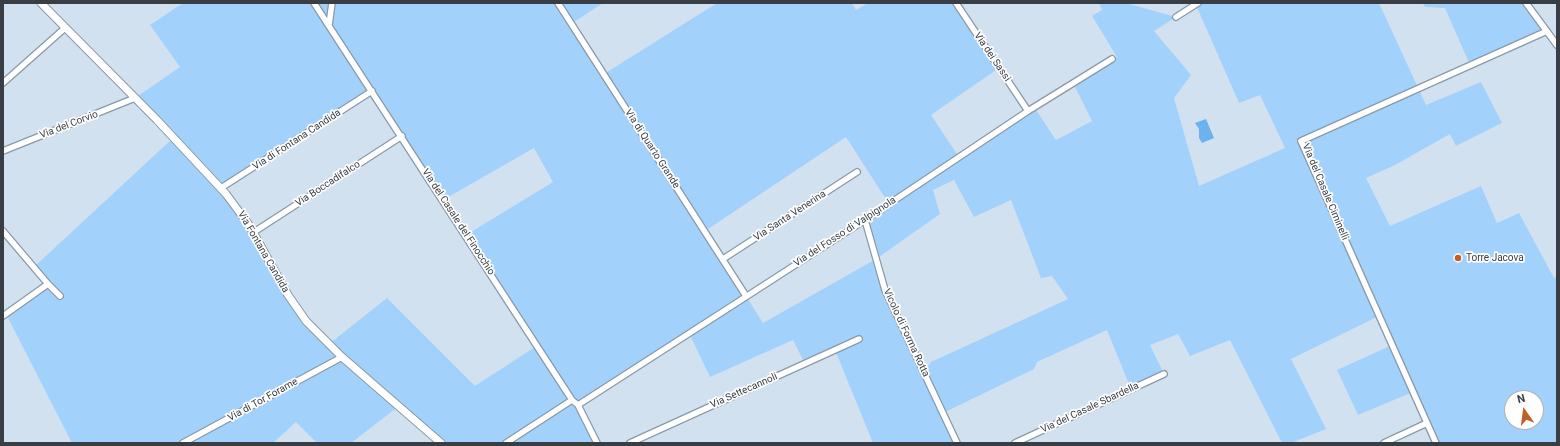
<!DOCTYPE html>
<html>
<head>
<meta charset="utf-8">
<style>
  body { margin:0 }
  #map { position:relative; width:1560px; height:446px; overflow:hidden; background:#d2e1f0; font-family:Roboto,sans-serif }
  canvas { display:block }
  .frame { position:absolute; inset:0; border:4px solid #383e43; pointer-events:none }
  .north { position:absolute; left:1504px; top:390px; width:40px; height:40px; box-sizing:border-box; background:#fff; border:1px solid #afb2b4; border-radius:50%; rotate:346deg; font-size:11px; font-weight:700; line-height:16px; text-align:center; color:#383e43 }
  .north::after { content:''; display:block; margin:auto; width:14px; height:18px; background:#c25e28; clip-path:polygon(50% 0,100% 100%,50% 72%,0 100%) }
</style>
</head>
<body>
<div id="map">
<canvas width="1560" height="446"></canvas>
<div class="frame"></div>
<div class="north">N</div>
</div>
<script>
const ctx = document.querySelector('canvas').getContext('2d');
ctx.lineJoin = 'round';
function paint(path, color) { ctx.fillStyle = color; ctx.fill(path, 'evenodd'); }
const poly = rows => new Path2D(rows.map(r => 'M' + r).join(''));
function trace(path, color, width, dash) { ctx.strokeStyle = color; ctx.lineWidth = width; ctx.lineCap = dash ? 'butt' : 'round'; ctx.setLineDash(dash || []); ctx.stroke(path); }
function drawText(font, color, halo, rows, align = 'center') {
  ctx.font = font + ' Roboto,sans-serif'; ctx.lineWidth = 3.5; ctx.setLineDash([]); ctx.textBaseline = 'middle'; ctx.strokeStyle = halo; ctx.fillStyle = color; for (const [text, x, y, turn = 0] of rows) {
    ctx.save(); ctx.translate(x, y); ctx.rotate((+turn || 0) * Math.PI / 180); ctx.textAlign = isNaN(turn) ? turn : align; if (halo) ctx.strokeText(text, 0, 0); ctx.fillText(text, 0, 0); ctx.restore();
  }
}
const green = poly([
  [183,3,603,3,571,24,604,74,717,3,852,3,856,10,868,3,956,3,999,68,931,115,959,157,1034,107,1056,140,1092,121,1073,83,1117,57,1092,16,1102,10,1099,3,1126,3,1176,17,1154,31,1191,75,1174,98,1199,186,1285,148,1260,95,1239,103,1196,5,1198,3,1379,3,1426,105,1481,82,1502,123,1456,146,1450,134,1395,165,1366,178,1390,226,1481,186,1497,223,1519,213,1554,278,1557,277,1557,443,1436,443,1413,392,1358,415,1337,370,1392,345,1379,316,1291,359,1326,429,1291,443,1282,443,1230,340,1190,356,1178,334,1150,345,1164,374,1131,389,1107,330,1037,362,1034,369,943,413,957,443,873,443,835,350,805,364,793,340,710,377,689,333,578,404,597,443,441,443,399,406,351,443,317,443,296,422,273,443,72,443,6,314,48,284,34,267,173,138,135,98,180,67,150,25],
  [372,91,443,200,534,148,553,182,466,235,535,347,475,386,387,298,329,344,288,295,221,188],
  [846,137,889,204,865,220,876,259,763,323,705,231],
  [954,180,974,217,1011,200,1041,278,1052,276,1068,299,931,362,924,372,876,259,940,214,933,190],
  [1512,398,1536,398,1536,422,1512,422],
  [1423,3,1526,3,1547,31,1470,65,1445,8,1425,7]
]);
const water = poly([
  [1206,119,1214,138,1202,143,1199,138,1199,129,1195,123]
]);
const minor = poly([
  [314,3,572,400,578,405,597,443],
  [558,3,746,296],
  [956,3,1028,111],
  [1526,3,1557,45],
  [1176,17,1198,3],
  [329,25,332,3],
  [3,83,65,28],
  [3,151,135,98],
  [221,188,372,91],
  [865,220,885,290,957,443],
  [3,231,48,284,60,296],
  [254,232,402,136],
  [723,259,857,172],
  [3,316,48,284],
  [578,405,865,220,1028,111,1112,59],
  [183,443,342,357],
  [506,443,572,400],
  [630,443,859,339],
  [1015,443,1164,374],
  [1384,443,1427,423],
  [1436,443,1301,141,1547,31]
]);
const major = poly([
  [41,3,157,120,226,194,249,225,288,295,306,321,342,357,441,443]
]);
const markers = [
  [1458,258,4,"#c25e28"]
];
const streetNames = [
  ["Via dei Sassi",992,57,56],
  ["Via del Corvio",69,125,-21],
  ["Via di Fontana Candida",297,140,-33],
  ["Via di Quarto Grande",652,149,57],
  ["Via Boccadifalco",328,184,-33],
  ["Via del Casale Ciminelli",1325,192,67],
  ["Via Santa Venerina",790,216,-33],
  ["Via del Casale del Finocchio",458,222,57],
  ["Via del Fosso di Valpignola",845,232,-33],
  ["Via Fontana Candida",263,252,60],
  ["Vicolo di Forma Rotta",906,333,65],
  ["Via Settecannoli",744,391,-24],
  ["Via di Tor Forame",263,400,-29],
  ["Via del Casale Sbardella",1090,408,-25]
];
const poiNames = [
  ["Torre Jacova",1466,258]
];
paint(green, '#a2d2fc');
paint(water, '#6cb2ec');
trace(minor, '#8a99a6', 8);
trace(major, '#8a99a6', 9);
trace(minor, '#fff', 5.5);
trace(major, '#fff', 7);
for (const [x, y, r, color] of markers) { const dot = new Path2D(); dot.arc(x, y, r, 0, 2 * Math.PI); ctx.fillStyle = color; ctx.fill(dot); trace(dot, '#fff', 1.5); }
drawText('10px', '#383e43', '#fff', streetNames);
drawText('10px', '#383e43', '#fff', poiNames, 'left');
</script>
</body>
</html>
